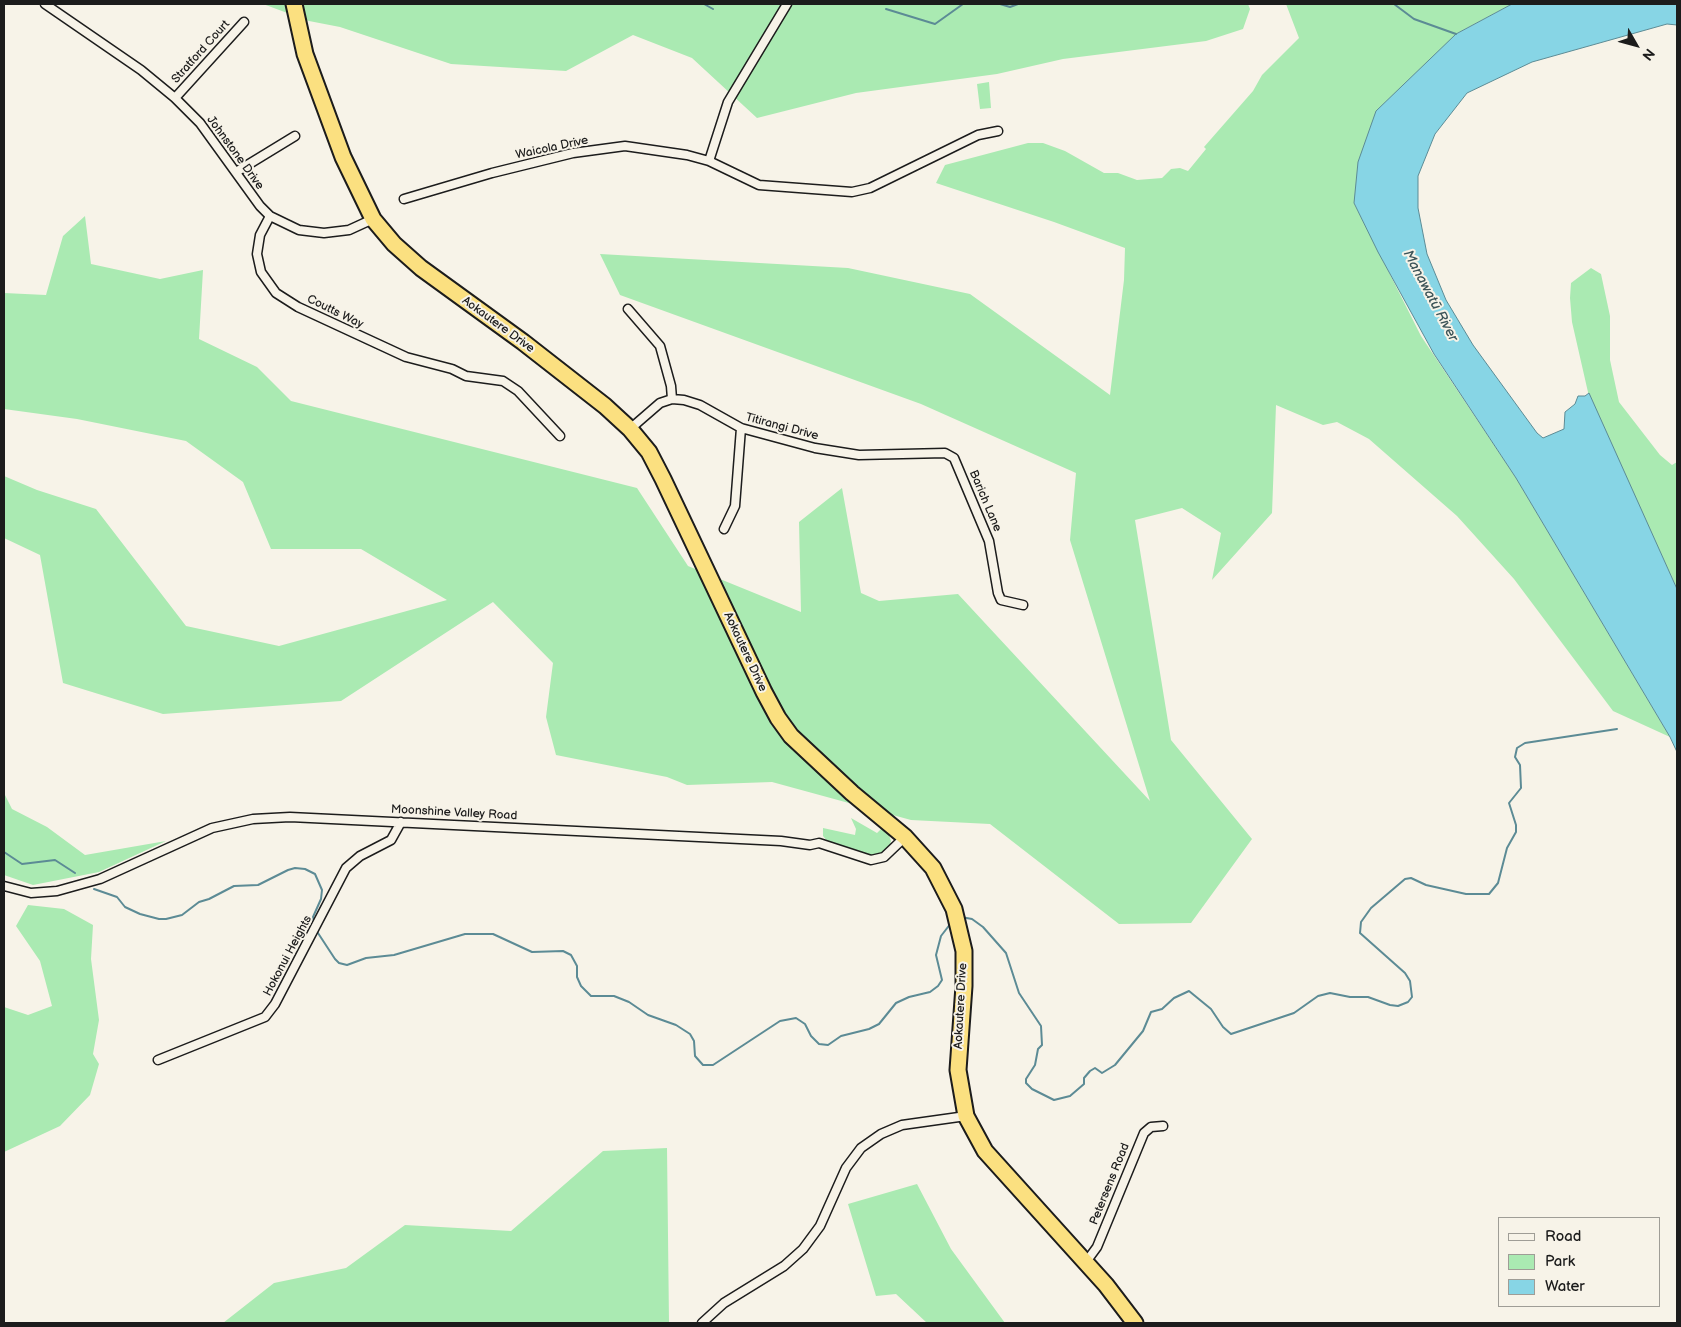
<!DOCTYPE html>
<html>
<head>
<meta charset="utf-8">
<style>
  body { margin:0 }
  #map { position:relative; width:1681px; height:1327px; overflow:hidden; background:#f7f3e8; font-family:"Balsamiq Sans",sans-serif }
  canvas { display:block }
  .frame { position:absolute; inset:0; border:5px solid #1c1c1c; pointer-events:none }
  .legend { position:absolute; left:1498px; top:1217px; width:162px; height:90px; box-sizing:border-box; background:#f7f3e8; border:1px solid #9f9d96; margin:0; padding:6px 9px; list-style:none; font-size:15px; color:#1c1c1c }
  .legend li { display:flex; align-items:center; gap:10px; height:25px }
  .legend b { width:25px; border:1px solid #9f9d96 }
  .north { position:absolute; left:1611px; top:20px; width:50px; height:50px; -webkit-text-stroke:4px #f7f3e8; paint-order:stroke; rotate:128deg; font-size:14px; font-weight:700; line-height:20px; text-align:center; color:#1c1c1c }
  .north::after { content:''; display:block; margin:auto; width:18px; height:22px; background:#1c1c1c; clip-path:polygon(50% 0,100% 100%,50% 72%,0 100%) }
</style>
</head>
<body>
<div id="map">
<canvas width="1681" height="1327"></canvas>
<div class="frame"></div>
<ul class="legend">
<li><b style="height:6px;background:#f7f3e8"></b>Road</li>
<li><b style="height:14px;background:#aaeab2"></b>Park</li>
<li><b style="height:14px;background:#87d5e5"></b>Water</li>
</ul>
<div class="north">N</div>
</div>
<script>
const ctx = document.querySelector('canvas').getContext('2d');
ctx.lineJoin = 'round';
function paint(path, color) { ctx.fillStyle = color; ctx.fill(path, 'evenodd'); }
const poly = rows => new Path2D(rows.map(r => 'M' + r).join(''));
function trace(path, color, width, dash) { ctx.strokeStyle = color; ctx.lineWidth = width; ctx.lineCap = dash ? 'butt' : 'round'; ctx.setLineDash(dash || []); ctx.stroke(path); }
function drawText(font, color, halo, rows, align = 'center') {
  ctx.font = font + ' "Balsamiq Sans",sans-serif'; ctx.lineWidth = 4; ctx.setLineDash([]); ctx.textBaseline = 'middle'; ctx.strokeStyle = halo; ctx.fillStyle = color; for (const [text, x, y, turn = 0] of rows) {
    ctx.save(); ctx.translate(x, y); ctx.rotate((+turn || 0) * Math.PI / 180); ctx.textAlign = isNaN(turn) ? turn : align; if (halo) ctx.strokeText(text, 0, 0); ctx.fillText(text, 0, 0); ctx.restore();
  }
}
const green = poly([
  [263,4,1248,4,1250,9,1243,29,1206,41,1063,59,997,74,856,93,757,118,692,58,633,35,566,71,451,64,340,27,309,21],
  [1286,4,1512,4,1456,34,1354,203,1421,336,1516,478,1670,737,1613,711,1514,579,1457,516,1369,439,1337,422,1323,425,1276,405,1272,513,1212,580,1221,533,1182,508,1135,520,1171,740,1252,839,1191,923,1119,924,990,824,911,820,772,782,687,785,667,777,556,755,546,717,553,663,493,602,341,701,163,714,63,683,40,555,4,538,4,476,37,490,96,509,186,626,279,646,447,600,361,549,271,549,243,482,186,441,77,419,4,409,4,293,46,295,63,236,85,216,91,264,160,279,203,270,199,339,257,367,291,401,637,488,688,566,801,612,799,522,842,488,861,593,879,601,958,594,1150,801,1070,540,1076,473,921,404,620,295,600,254,848,268,970,294,1110,395,1124,280,1125,248,1054,222,936,183,945,165,1028,143,1043,143,1065,151,1104,173,1118,173,1137,180,1162,178,1171,169,1180,168,1188,171,1206,149,1204,147,1253,91,1262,75,1299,38],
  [989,82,991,108,980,109,977,84],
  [1591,268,1601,274,1610,316,1610,360,1619,402,1660,455,1672,465,1677,462,1677,589,1590,401,1572,322,1570,298,1571,283],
  [4,793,12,809,47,827,85,855,166,841,99,872,33,885,4,875],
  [851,818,877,833,883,827,888,832,891,841,889,848,877,856,869,855,828,842,823,836,823,828,855,835,856,829],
  [28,905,64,909,93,925,91,959,99,1020,93,1054,99,1064,90,1095,60,1126,4,1152,4,1007,28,1015,52,1006,40,961,16,926],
  [667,1148,669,1323,223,1323,274,1283,346,1268,405,1225,511,1231,603,1151],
  [917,1184,951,1249,1005,1323,927,1323,896,1294,876,1296,848,1204]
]);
const water = poly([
  [1512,4,1677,4,1677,25,1667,24,1532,62,1467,93,1435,134,1418,176,1418,208,1427,254,1446,300,1473,345,1537,433,1543,438,1564,429,1565,412,1575,404,1578,396,1585,396,1589,393,1677,589,1677,752,1670,737,1516,478,1434,354,1378,252,1354,203,1358,162,1376,111,1456,34,1512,4]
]);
const stream = poly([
  [704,4,713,9],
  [1000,4,1010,7,1018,4],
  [1394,4,1414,19,1456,34],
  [886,9,935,24,963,4],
  [4,852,22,864,55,860,75,873],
  [94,889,117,897,125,907,140,914,159,919,166,919,182,915,199,902,209,899,234,886,258,885,288,870,295,868,305,869,315,874,322,890,321,899,313,917,313,927],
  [961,917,972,919,983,927,1006,953,1019,993,1041,1026,1042,1045,1038,1049,1035,1065,1026,1079,1026,1083,1032,1089,1054,1100,1070,1096,1084,1084,1084,1078,1090,1071,1095,1068,1102,1073,1115,1065,1143,1031,1151,1012,1162,1009,1174,998,1189,991,1211,1009,1223,1027,1231,1034,1294,1013,1318,996,1330,993,1350,997,1368,997,1390,1005,1398,1006,1408,1002,1412,997,1410,981,1405,973,1360,933,1361,922,1371,908,1405,879,1411,878,1426,885,1466,894,1489,894,1498,883,1507,848,1516,832,1516,825,1509,803,1521,788,1520,765,1515,757,1517,748,1525,743,1617,729],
  [316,930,335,959,339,963,347,965,366,958,394,955,465,934,493,934,532,952,563,951,571,955,577,966,577,977,581,986,591,996,614,996,629,1002,648,1015,676,1025,690,1034,694,1041,695,1056,703,1065,713,1065,780,1021,796,1018,805,1024,811,1036,819,1044,828,1045,841,1036,869,1029,879,1024,896,1003,909,997,930,992,938,986,942,980,936,955,941,936,951,923]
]);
const street = poly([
  [45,4,141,70,175,98,200,123,260,206,270,216,299,230,324,233,349,230,373,219],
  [175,98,244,22],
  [709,161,728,102,787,4],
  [236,172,295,136],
  [404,199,492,173,573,153,625,146,687,155,709,161,759,185,852,192,870,188,978,135,998,131],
  [270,216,260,235,257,254,261,272,276,293,298,307,406,357,452,369,466,376,503,381,518,391,560,436],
  [628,309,660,346,671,386,672,399],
  [630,429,660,403,672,399,684,400,700,405,741,428,815,448,859,455,945,453,954,458,989,541,998,593,1001,600,1023,605],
  [724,529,735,506,741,428],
  [4,886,31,893,57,891,100,879,212,828,253,819,290,817,781,841,810,845,819,843,871,860,884,857,905,837],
  [158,1060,265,1017,275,1004,346,868,360,856,391,840,401,822],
  [1086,1262,1097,1247,1144,1133,1151,1127,1163,1126],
  [702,1323,724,1303,784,1266,803,1249,820,1226,846,1168,861,1148,881,1134,902,1125,966,1116]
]);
const highway = poly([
  [294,4,305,54,343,157,373,219,394,244,421,268,523,342,605,406,630,429,649,452,663,479,764,692,778,718,791,736,852,793,905,837,933,868,954,909,964,951,964,986,958,1070,966,1116,985,1151,1106,1285,1135,1323]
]);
const streetNames = [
  ["Stratford Court",201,52,-48],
  ["Waicola Drive",552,148,-12],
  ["Johnstone Drive",235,153,54],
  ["Coutts Way",335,312,26],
  ["Aokautere Drive",498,325,36],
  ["Titirangi Drive",782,427,15],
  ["Barich Lane",985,501,67],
  ["Aokautere Drive",745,652,65],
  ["Moonshine Valley Road",454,813,3],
  ["Hokonui Heights",288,956,-62],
  ["Aokautere Drive",961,1006,-87],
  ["Petersens Road",1110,1184,-68]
];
const waterNames = [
  ["Manawatū River",1430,296,62]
];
paint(green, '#aaeab2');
paint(water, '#87d5e5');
trace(water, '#5c8b95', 1);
trace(stream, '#5c8b95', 2);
trace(street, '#1c1c1c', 11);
trace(highway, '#1c1c1c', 19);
trace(street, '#f7f3e8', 8);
trace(highway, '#fbe080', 15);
drawText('12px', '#1c1c1c', '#f7f3e8', streetNames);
drawText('italic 14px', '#3c5458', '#f7f3e8', waterNames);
</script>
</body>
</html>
